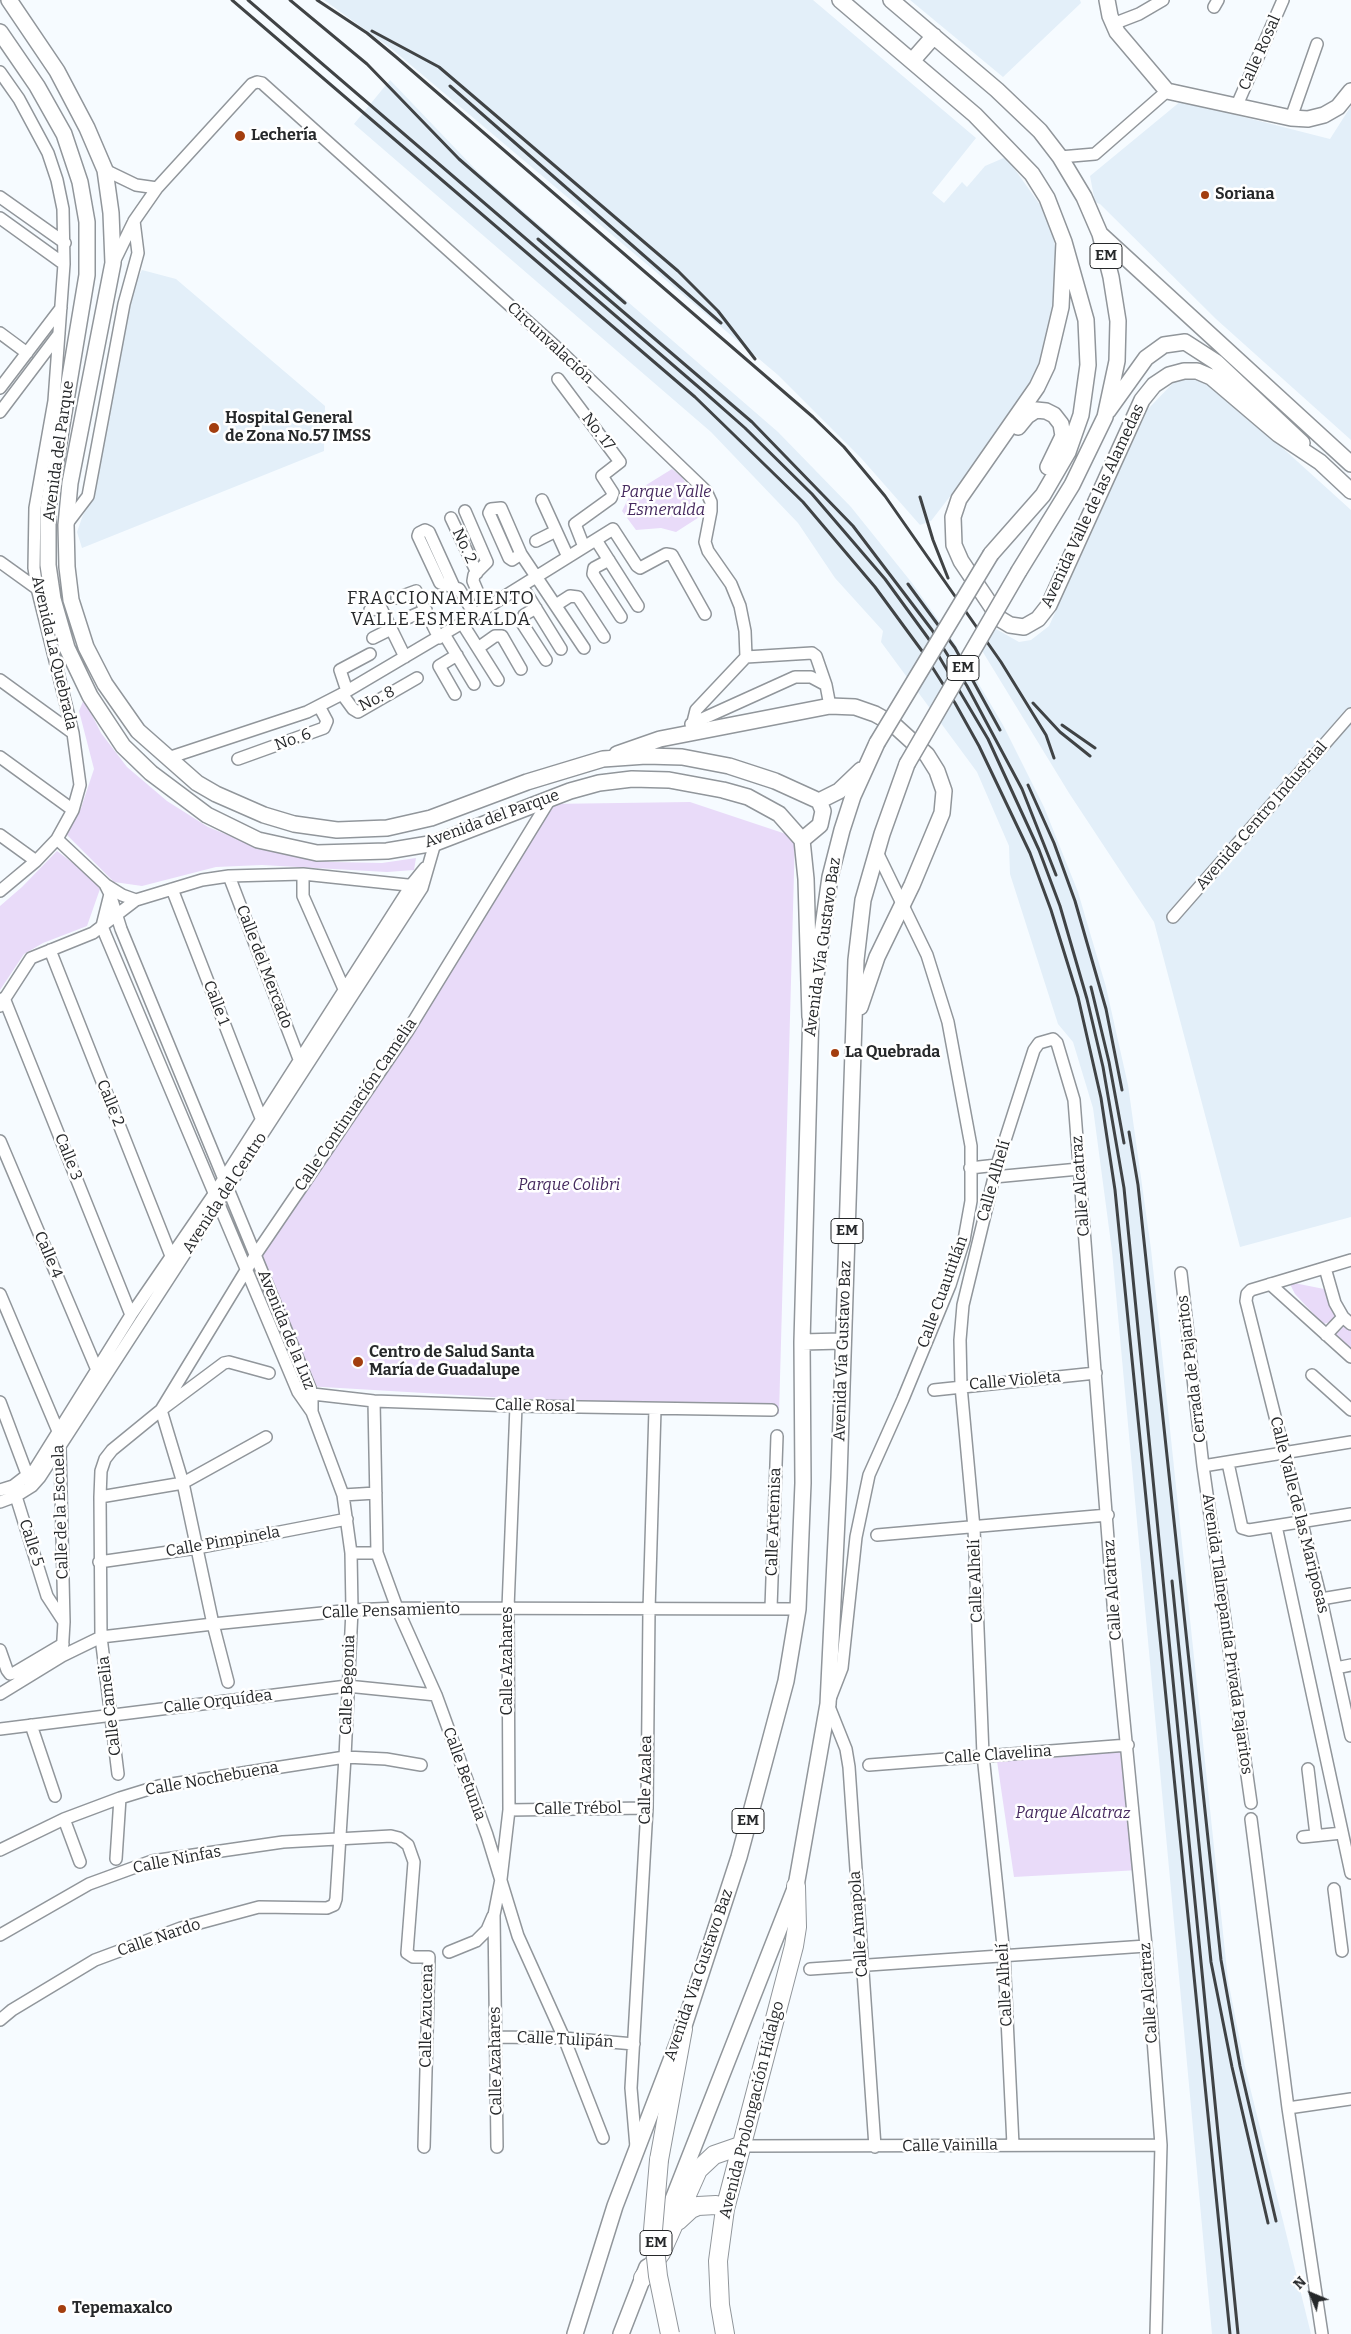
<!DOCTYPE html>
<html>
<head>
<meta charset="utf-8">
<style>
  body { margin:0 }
  #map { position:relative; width:1351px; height:2334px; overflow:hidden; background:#f6fbff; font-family:Bitter,serif }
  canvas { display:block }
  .north { position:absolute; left:1286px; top:2269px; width:50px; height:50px; -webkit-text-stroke:4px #fff; paint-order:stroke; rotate:315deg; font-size:14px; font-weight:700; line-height:20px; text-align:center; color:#26282a }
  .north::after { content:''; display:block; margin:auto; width:18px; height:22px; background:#26282a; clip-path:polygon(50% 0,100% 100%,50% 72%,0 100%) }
</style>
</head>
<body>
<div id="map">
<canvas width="1351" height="2334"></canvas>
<div class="north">N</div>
</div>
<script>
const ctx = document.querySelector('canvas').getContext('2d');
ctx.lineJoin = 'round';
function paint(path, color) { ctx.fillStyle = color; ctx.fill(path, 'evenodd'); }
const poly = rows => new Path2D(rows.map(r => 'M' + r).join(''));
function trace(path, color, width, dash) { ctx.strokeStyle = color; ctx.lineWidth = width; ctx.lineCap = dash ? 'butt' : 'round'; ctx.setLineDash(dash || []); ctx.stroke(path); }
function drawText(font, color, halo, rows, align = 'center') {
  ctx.font = font + ' Bitter,serif'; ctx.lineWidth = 5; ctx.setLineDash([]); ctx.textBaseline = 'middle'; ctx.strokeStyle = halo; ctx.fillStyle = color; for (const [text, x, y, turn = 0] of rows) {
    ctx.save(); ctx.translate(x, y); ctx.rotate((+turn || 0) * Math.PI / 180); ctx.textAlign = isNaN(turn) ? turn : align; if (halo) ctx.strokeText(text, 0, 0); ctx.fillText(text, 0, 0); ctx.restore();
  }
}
const built = poly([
  [324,0,813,0,976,138,932,193,944,203,962,182,967,187,985,166,1006,157,1043,209,1053,236,1060,275,1043,366,1009,420,931,521,920,525,861,458,778,375,393,50],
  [910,0,1080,0,1081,3,1003,77],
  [390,80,478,172,778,432,851,507,912,583,954,642,1003,725,1044,807,1078,892,1106,987,1128,1085,1151,1249,1228,1980,1245,2067,1311,2334,1212,2334,1112,1251,1093,1108,1073,1042,1058,1024,1010,874,1009,846,977,772,881,642,883,631,835,578,798,523,711,432,354,124],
  [1181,101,1330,139,1351,106,1351,440,1216,319,1100,204,1095,202,1090,176],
  [142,270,176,279,325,406,324,451,82,548,77,532,83,515,92,500,126,308,134,285],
  [1191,377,1213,385,1351,510,1351,1217,1240,1247,1154,922,1069,793,981,649,996,629,1019,642,1031,640,1049,626,1147,410,1175,381]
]);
const green = poly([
  [672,469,682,477,704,514,676,532,661,528,636,530,622,511,630,495],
  [84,699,101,733,127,767,167,801,208,827,265,850,332,862,382,863,416,858,414,870,387,872,262,865,216,867,142,886,114,882,66,834,81,808,94,769,79,711],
  [690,802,795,837,779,1414,306,1386,259,1248,381,1082,548,804],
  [57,851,90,876,100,889,87,926,43,943,24,954,0,990,0,906,22,887],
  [1289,1282,1329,1290,1336,1321,1323,1324,1295,1294],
  [1345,1325,1351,1331,1351,1349,1336,1334],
  [1128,1745,1139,1870,1014,1877,996,1754,1054,1758]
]);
const minor = poly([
  [1214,7,1218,0],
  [1113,24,1139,14,1163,0],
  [0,72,19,99,48,153,57,180,63,209,64,264,54,401,35,508,34,568,37,588,73,733,80,785,73,810,57,839,36,861,0,891],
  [1237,105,1283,0],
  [1291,118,1317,44],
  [1060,157,1095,154,1167,91],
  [105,170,136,185,157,188],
  [0,197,65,243],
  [0,218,64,264],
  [114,262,134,221,157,188,252,84,257,82,262,83,555,346,706,491,711,502,711,511,705,542,708,551,731,584,740,606,745,631,746,657],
  [0,333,27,353],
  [558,379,620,462,602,476,613,493,611,498,575,524,584,547],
  [0,388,61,308],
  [0,412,59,334],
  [542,500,568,557],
  [465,511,487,562,474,575,473,581,485,609],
  [451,518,477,573],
  [66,525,88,496,124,304,138,253,134,221],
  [596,540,638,606],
  [536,541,556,531],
  [521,554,512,560,509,558,489,513,491,509,501,508,521,554,584,648],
  [609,560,594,568,593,574,621,617],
  [0,562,39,590],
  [522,586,561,649],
  [454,587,429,532,425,530,419,533,418,536,440,583,459,589,475,615],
  [397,598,416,591,439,638],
  [556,605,570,596,578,597,604,637],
  [536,608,524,615,522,623,546,660],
  [370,610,381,608,405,657],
  [405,619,426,610],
  [462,623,498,680],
  [444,634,474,684],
  [373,638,391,629],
  [478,648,495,636,502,636,521,669],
  [0,680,73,733],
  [347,691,340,670,370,654],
  [342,694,353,709,358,712,417,678],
  [455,694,439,666,457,655],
  [691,724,795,677,811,677,826,685],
  [690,734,696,710,746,657,812,653,816,656,826,685,830,706],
  [0,757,73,810],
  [168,758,307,712,342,694,462,623,613,529,637,566,640,568,666,554,672,555,705,614],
  [238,759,324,728,327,721,319,706],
  [0,835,36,861],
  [57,839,105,884,110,894,121,929,312,1393,312,1412],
  [303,874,303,896,344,989],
  [229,876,299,1059],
  [106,885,122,895,136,900],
  [172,889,261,1118],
  [1173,917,1351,714],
  [50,950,171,1256],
  [4,998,131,1315],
  [0,1006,31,958,93,933,136,900,202,880,229,876,303,874,417,886],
  [0,1141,97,1370],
  [970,1168,997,1165],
  [994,1177,1079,1169],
  [1351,1260,1251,1290,1247,1294,1246,1301,1321,1599,1351,1736],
  [1325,1268,1335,1303,1343,1317,1351,1324],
  [1181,1273,1203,1466,1251,1803],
  [1270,1284,1351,1357],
  [0,1294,58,1431,60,1447,64,1622],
  [1326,1335,1343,1317],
  [1312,1375,1351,1410],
  [934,1390,1096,1373],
  [304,1393,374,1401,516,1406,772,1410],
  [374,1401,377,1553,397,1608,436,1695,487,1835,518,1936,564,2038,603,2138],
  [0,1402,30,1482],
  [1228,1463,1242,1528,1249,1530,1351,1514],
  [1203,1466,1351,1442],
  [0,1490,13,1486,35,1469,131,1315,214,1194,412,884,425,868],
  [14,1490,47,1596,64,1622,62,1656],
  [343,1495,376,1493],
  [100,1497,183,1483,266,1437],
  [0,1502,16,1496,32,1486,40,1477,422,888,435,843],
  [1276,1526,1351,1873],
  [877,1535,1108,1515],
  [351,1553,377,1553],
  [99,1562,197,1548,347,1519],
  [1321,1599,1351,1594],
  [771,1608,777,1436],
  [0,1650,7,1670,10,1674,14,1673,63,1644],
  [1336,1668,1351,1665],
  [228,1682,213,1624,183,1483,161,1410,256,1254,407,1032,550,799],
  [0,1694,62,1656,101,1637,213,1624,352,1610,397,1608,798,1609],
  [31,1725,55,1796],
  [0,1729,347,1686,436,1695],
  [869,1765,1128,1745],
  [1308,1769,1316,1835],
  [118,1774,101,1637,100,1497,101,1471,105,1459,112,1450,161,1410,224,1363,229,1362,269,1373],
  [509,1810,647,1808],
  [64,1819,80,1862],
  [1251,1819,1288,2108,1322,2334],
  [1303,1837,1342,1833],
  [0,1850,64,1819,120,1798,159,1786,345,1757,386,1759,421,1765],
  [116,1859,120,1798],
  [1334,1889,1342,1951],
  [0,1935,89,1884,152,1861,283,1842,391,1836,399,1838,408,1845,414,1862,407,1953,413,1957,429,1957,424,2147],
  [449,1952,476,1941,487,1930,493,1916],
  [810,1969,1146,1946],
  [0,2020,12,2010,95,1960,181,1928,259,1907,327,1908,334,1905,336,1899,345,1757,352,1610,351,1553,343,1495,312,1412,298,1392,105,934,102,926,110,894],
  [496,2037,564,2038,634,2044],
  [1288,2108,1351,2099],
  [1013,2145,1004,1955,983,1755,974,1528,961,1386,960,1340,963,1305,997,1165,1034,1050,1039,1043,1053,1039,1057,1043,1074,1100,1115,1629,1146,1946,1161,2145,1156,2334],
  [740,2146,1161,2145],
  [497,2147,494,1915,501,1879,509,1810,508,1608,516,1406],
  [636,2147,631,2088,647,1808,649,1610,655,1409],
  [875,2147,849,1767,846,1749,828,1704,842,1668,856,1537,869,1475,903,1399,950,1285,964,1240,971,1201,971,1146,948,1022,927,955,877,852]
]);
const major = poly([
  [9,0,57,71,87,128,105,170,111,213,113,263,70,483,66,525,67,567,71,600,86,647,105,684,138,731,197,783,216,794,264,815,294,824,337,830,387,828,431,818,527,782,603,759,646,756,682,757,729,766,775,781,819,801,839,791,861,770],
  [840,0,975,115,1032,174,1047,198,1064,242,1086,320,1088,365,1081,415,1068,452,1043,495,991,554],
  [891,0,997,90,1040,131,1060,157,1084,197,1100,234,1111,277,1118,321,1117,361,1105,417,1072,485,1019,571],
  [1107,0,1110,16,1117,32,1167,91,1291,118,1308,119,1324,115,1338,107,1351,91],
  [0,32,37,86,64,134,80,182,87,222,87,275,48,508,48,565,53,599,67,648,90,696,123,746,151,773,207,815,258,840,317,853,387,851,435,843,570,791,599,783,632,779,669,780,723,790,748,797,779,814,802,840,806,879,810,1017],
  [912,61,934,36],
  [1100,234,1351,464],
  [1064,242,1061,307,1047,366,1037,387,959,499,953,517,954,545,961,561,1000,619,1010,625,1024,627,1038,619,1049,605,1142,400,1154,385,1169,375,1184,371,1197,371,1211,377,1278,434,1320,462,1351,491],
  [1108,411,1146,358,1164,345,1185,342,1216,362,1302,443],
  [1018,427,1027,416,1036,410,1046,411,1054,415,1061,424,1063,436,1048,467],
  [617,754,660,739,830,706,855,707,875,714,893,724,927,755,937,771,944,791,942,813,912,885,877,957,860,1007],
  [802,840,820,825,823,811,819,801],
  [816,976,830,877,842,830,853,796,877,743],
  [802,1342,842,1341],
  [655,2245,796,1886,828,1704,839,1478,856,960,863,900,882,834,907,764],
  [575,2334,615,2206,683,2029,739,1857,786,1681,798,1609,803,1483,802,1342,811,1009],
  [621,2334,647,2267]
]);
const highway = poly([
  [659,2160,683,2029],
  [678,2221,691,2209,698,2206,716,2205,725,2209],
  [643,2278,661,2253,698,2170,714,2155,740,2146],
  [725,2334,720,2305,718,2261,725,2209,794,1946,797,1927,796,1886]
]);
const rail = poly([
  [232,0,695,397,803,502,875,587,922,651,955,703,979,746,1030,853,1051,910,1078,997,1101,1098,1115,1190,1230,2334],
  [248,0,702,390,745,428,812,494,885,579,928,638,988,739,1039,850,1060,906,1087,999,1103,1067,1124,1188,1238,2334],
  [290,0,367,64,459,159,625,303],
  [317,0,367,33,396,57,813,417,844,447,885,496,1001,662,1046,735,1054,758],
  [372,31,439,67,678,271,718,311,755,359],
  [450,86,721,323],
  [538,239,752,422,853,526,932,630,967,686,1022,789,1056,875],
  [920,497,933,540,948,578],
  [908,584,955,648,1000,730],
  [1033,703,1060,732,1090,756],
  [1062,725,1095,748],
  [1028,785,1054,843,1075,901,1106,1009,1122,1090],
  [1091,987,1109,1062,1124,1143],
  [1129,1132,1138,1185,1221,1960,1240,2066,1276,2221],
  [1172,1581,1211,1962,1232,2067,1268,2223]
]);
const majorBridge = poly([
  [877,743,991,554],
  [907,764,1019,571]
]);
const highwayBridge = poly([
  [659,2160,653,2230,658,2276,670,2334]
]);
const markers = [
  [240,136,6,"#a33e0f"],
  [1205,195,5,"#a33e0f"],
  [214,428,6,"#a33e0f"],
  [835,1053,5,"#a33e0f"],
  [358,1362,6,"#a33e0f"],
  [62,2309,5,"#a33e0f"]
];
const shields = [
  [1106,256,32],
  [963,668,32],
  [847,1231,32],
  [748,1821,32],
  [656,2243,32]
];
const shieldNames = [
  ["EM",1106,256],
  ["EM",963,668],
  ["EM",847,1231],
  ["EM",748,1821],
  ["EM",656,2243]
];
const streetNames = [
  ["Calle Rosal",1260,53,-66],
  ["Circunvalación",550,343,43],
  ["No. 17",598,432,52],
  ["Avenida del Parque",59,451,-82],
  ["Avenida Valle de las Alamedas",1093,506,-65],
  ["No. 2",464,546,65],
  ["Avenida La Quebrada",54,653,77],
  ["No. 8",377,699,-26],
  ["No. 6",293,740,-20],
  ["Avenida Centro Industrial",1262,816,-49],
  ["Avenida del Parque",492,819,-20],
  ["Avenida Vía Gustavo Baz",823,947,-82],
  ["Calle del Mercado",264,967,69],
  ["Calle 1",216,1003,69],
  ["Calle 2",110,1103,68],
  ["Calle Continuación Camelia",356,1105,-56],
  ["Calle 3",68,1157,68],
  ["Calle Alhelí",994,1181,-74],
  ["Calle Alcatraz",1081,1186,-94],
  ["Avenida del Centro",225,1193,-57],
  ["Calle 4",48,1255,67],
  ["Calle Cuautitlán",943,1292,-70],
  ["Avenida de la Luz",286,1330,68],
  ["Avenida Vía Gustavo Baz",843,1351,-88],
  ["Cerrada de Pajaritos",1192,1369,-97],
  ["Calle Violeta",1015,1381,-5],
  ["Calle Rosal",535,1406,1],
  ["Calle de la Escuela",61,1512,-92],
  ["Calle Valle de las Mariposas",1299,1515,76],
  ["Calle Artemisa",774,1522,-88],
  ["Calle Pimpinela",223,1542,-10],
  ["Calle 5",31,1543,72],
  ["Calle Alhelí",976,1581,-92],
  ["Calle Alcatraz",1113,1590,-94],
  ["Calle Pensamiento",391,1611,-2],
  ["Avenida Tlalnepantla Privada Pajaritos",1227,1634,82],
  ["Calle Azahares",508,1661,-90],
  ["Calle Begonia",348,1685,-88],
  ["Calle Orquídea",218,1702,-7],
  ["Calle Camelia",110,1706,-97],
  ["Calle Clavelina",998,1755,-4],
  ["Calle Betunia",464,1774,70],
  ["Calle Nochebuena",212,1779,-10],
  ["Calle Azalea",646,1780,-89],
  ["Calle Trébol",578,1809,-1],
  ["Calle Ninfas",177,1860,-11],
  ["Calle Amapola",859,1924,-94],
  ["Calle Nardo",159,1938,-19],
  ["Avenida Via Gustavo Baz",699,1975,-71],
  ["Calle Alhelí",1005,1985,-93],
  ["Calle Alcatraz",1149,1993,-94],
  ["Calle Azucena",427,2016,-89],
  ["Calle Tulipán",565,2040,3],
  ["Calle Azahares",496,2061,-91],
  ["Avenida Prolongación Hidalgo",752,2110,-76],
  ["Calle Vainilla",950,2146,-1]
];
const poiNames = [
  ["Lechería",251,136],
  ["Soriana",1215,195],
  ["Hospital General",225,419],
  ["de Zona No.57 IMSS",225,437],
  ["La Quebrada",845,1053],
  ["Centro de Salud Santa",369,1353],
  ["María de Guadalupe",369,1371],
  ["Tepemaxalco",72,2309]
];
const parkNames = [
  ["Parque Valle",666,493],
  ["Esmeralda",666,511],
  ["Parque Colibri",569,1186],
  ["Parque Alcatraz",1073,1814]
];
const neighbourhoodNames = [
  ["FRACCIONAMIENTO",441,599],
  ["VALLE ESMERALDA",441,620]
];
paint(built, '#e3eff9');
paint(green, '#e9dbf9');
trace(minor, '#91969b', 14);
trace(major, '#91969b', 18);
trace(highway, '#91969b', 20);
trace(minor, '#fff', 11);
trace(major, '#fff', 15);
trace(highway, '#fff', 18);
trace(rail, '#404345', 3);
trace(majorBridge, '#91969b', 18, []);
trace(highwayBridge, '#91969b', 20, []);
trace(majorBridge, '#fff', 15);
trace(highwayBridge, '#fff', 18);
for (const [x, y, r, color] of markers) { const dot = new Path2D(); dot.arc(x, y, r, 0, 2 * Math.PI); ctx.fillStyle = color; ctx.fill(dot); trace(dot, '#fff', 2); }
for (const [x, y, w] of shields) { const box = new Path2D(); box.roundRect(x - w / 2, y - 12.5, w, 25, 4); ctx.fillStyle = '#fff'; ctx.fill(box); trace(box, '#26282a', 1); }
drawText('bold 15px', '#26282a', null, shieldNames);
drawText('16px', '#26282a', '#fff', streetNames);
drawText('bold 16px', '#26282a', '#fff', poiNames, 'left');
drawText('italic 16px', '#462a5f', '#fff', parkNames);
ctx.letterSpacing = '1px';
drawText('18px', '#26282a', '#fff', neighbourhoodNames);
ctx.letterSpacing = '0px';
</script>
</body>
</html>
